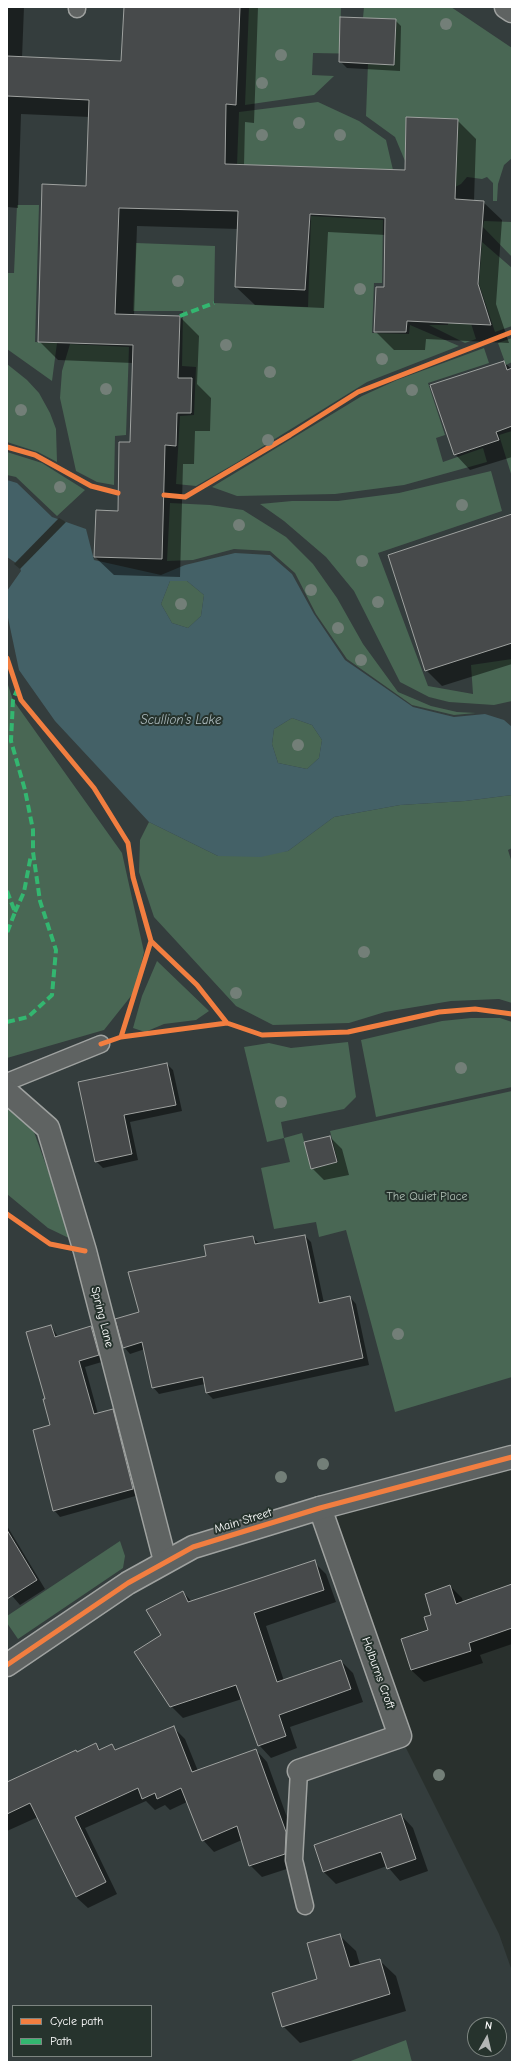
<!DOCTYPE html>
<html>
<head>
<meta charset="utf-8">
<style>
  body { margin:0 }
  #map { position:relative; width:519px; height:2069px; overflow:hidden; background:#29302d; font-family:"Comic Neue",sans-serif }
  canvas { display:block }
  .frame { position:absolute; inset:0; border:8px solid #fff; pointer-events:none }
  .legend { position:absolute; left:12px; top:2005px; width:140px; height:52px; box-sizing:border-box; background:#26332d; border:1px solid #7d8581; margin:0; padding:5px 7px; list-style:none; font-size:12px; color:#fff }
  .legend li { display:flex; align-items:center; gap:8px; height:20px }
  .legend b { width:20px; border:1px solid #7d8581 }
  .north { position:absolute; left:467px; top:2017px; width:40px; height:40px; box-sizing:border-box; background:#26332d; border:1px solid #7d8581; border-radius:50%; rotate:8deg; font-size:11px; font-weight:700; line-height:16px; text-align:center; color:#fff }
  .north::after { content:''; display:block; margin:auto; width:14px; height:18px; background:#b4b7b6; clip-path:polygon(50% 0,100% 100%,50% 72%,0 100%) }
</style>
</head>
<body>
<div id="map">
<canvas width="519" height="2069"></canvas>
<div class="frame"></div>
<ul class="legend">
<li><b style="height:5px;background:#f27e40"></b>Cycle path</li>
<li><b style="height:5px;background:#33b770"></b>Path</li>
</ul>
<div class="north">N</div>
</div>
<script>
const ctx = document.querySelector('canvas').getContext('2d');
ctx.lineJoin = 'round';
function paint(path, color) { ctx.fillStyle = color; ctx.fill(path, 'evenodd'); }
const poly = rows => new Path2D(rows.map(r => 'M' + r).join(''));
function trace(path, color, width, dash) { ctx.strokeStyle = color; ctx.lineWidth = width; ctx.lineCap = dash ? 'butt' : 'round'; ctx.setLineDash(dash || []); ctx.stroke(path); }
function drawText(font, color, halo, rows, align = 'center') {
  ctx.font = font + ' "Comic Neue",sans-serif'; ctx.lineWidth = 4; ctx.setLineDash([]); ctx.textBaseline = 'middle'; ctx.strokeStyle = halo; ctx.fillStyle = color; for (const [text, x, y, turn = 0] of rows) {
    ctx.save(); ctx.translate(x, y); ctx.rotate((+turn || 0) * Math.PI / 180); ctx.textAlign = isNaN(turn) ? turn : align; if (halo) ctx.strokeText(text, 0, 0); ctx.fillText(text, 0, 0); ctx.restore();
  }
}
const built = poly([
  [7,7,512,7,512,1457,320,1508,400,1736,499,1934,512,1971,512,2062,7,2062],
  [13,2006,151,2006,151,2056,13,2056],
  [475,2025,499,2025,499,2049,475,2049]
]);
const green = poly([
  [249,7,341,7,340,41,368,54,313,53,312,75,334,76,314,95,245,105],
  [364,7,451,7,512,48,512,158,504,165,498,184,497,201,493,201,493,183,487,177,482,179,467,177,461,184,455,187,458,119,406,117,405,161,395,137,366,116,368,63,394,64,396,19,363,18],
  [318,102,359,121,386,140,393,170,237,165,239,112],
  [17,205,39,205,35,342,57,343,52,381,7,349,7,273,14,273],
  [311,216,383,220,382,283,374,283,372,333,409,334,410,325,459,346,367,382,236,463,196,486,176,484,180,416,194,415,196,367,182,366,183,311,133,311,136,243,215,246,214,303,308,307],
  [484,221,512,222,512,257,483,227],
  [482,242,512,268,512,326,495,332,479,284],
  [459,286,476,339,465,343,429,325,448,325,450,288],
  [512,338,512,362,506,365,498,343],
  [70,344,129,347,126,435,115,436,114,485,97,482,76,471,60,398,62,371],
  [484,348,489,363,428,383,445,435,436,438,443,462,483,448,487,462,404,485,335,494,237,496,212,487,362,396,397,380],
  [7,364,27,380,39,393,50,413,56,429,57,462,38,452,7,442],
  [512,431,512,477,499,435],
  [7,452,42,463,85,490,57,516,16,477,7,475],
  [491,471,502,511,378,553,428,686,473,694,471,665,512,659,512,701,494,705,449,702,429,697,400,682,354,591,326,557,284,521,260,504,292,501,338,501,399,493],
  [170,503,210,505,243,510,286,537,313,564,337,598,363,644,398,692,431,706,457,712,476,713,454,715,412,705,347,659,316,614,295,573,270,551,234,549,193,560,167,561],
  [170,581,187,581,204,595,201,616,188,628,172,623,161,604],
  [7,682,13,700,122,853,144,952,135,991,104,1030,7,1058],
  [292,718,312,725,322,740,319,758,307,769,278,763,272,744,274,729],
  [512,795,512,848,508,850,512,863,512,1003,499,999,451,1001,385,1012,349,1023,273,1025,236,1006,154,917,139,872,140,840,149,822,218,856,288,851,334,817,400,805,465,801],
  [157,961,209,1011,196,1020,164,1024,145,1032,133,1028,142,996],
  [471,1018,500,1018,512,1022,512,1087,376,1117,361,1040,442,1021],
  [348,1042,356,1097,344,1109,281,1122,284,1138,302,1133,311,1169,338,1162,330,1131,512,1091,512,1377,395,1412,346,1230,319,1237,316,1222,274,1229,261,1168,290,1162,284,1138,267,1142,244,1047,269,1043,291,1048],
  [7,1108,34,1132,73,1240,48,1228,7,1194],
  [120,1541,125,1556,123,1568,18,1639,7,1623,7,1616],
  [406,2040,412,2062,348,2062]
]);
const water = poly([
  [7,480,17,483,52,517,86,529,94,560,161,575,185,565,235,553,270,555,292,574,314,614,345,660,413,707,454,717,485,714,504,720,512,727,512,795,465,801,400,805,334,817,288,851,261,857,218,856,149,822,55,721,19,670,7,613,7,591,21,571,19,565,7,557],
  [170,581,187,581,204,595,201,616,188,628,172,623,161,604],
  [292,718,312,725,322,740,319,758,307,769,278,763,272,744,274,729]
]);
const pier = poly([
  [59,518,66,522,20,569,14,564]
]);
const shadow = poly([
  [7,7,24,7,22,58,122,62,125,7,258,7,254,123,245,122,244,166,406,172,457,120,476,139,474,201,483,202,502,220,496,304,509,343,426,339,425,350,394,350,375,331,385,288,386,235,328,232,324,308,255,305,236,287,238,229,137,226,134,316,180,317,199,336,197,384,211,398,210,431,195,431,194,464,183,464,180,577,114,575,95,557,119,512,131,443,133,363,58,360,39,341,87,187,90,117,21,114,18,208,7,207],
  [395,20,401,26,400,71,347,68,340,61],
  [503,362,512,369,512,457,470,470,455,454],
  [512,515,512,664,442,686,426,670],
  [167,1064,173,1070,182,1111,130,1122,138,1160,103,1168,96,1161,79,1083],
  [330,1137,342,1149,349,1175,324,1180,312,1168],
  [305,1236,311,1242,324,1303,350,1297,356,1304,369,1365,213,1399,207,1393,205,1384,159,1394,153,1387,145,1349,130,1354,124,1347,140,1313,207,1257,253,1237,259,1244],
  [51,1326,58,1337,91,1327,97,1333,105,1361,85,1367,98,1414,113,1410,119,1417,139,1495,60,1517,54,1510,52,1426,46,1399],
  [7,1526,45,1589,20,1605,7,1590],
  [314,1562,326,1574,336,1602,266,1626,284,1681,341,1661,353,1673,363,1702,290,1727,297,1748,271,1758,259,1745,242,1699,183,1718,171,1706,162,1635,183,1592,192,1602],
  [512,1585,512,1644,480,1655,483,1663,424,1682,411,1670,429,1631,433,1616,450,1586,462,1598,463,1602],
  [173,1727,185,1739,198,1771,256,1750,267,1762,297,1845,296,1866,262,1877,250,1865,242,1840,214,1852,203,1840,187,1802,170,1810,165,1805,155,1810,146,1801,85,1828,117,1894,88,1908,76,1897,38,1817,7,1831,7,1783,76,1751,78,1752,96,1744,101,1750,112,1745,117,1750],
  [401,1815,413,1828,428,1871,400,1881,387,1866,336,1884,324,1872,315,1846],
  [339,1935,356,1951,360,1965,379,1960,396,1976,406,2011,300,2043,283,2026,319,1980]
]);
const building = poly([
  [124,7,240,7,236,105,226,104,225,164,405,170,406,117,458,119,455,199,484,201,478,284,491,325,407,321,406,332,374,332,376,287,384,287,385,218,310,214,305,290,235,287,238,211,119,208,115,314,180,316,178,378,192,378,191,413,177,413,176,446,165,445,162,559,94,557,96,510,118,511,119,442,130,442,133,345,38,342,42,184,86,186,89,100,7,96,7,56,121,61,124,7],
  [340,17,396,19,394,65,339,62,340,17],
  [504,361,507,370,512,368,512,426,496,432,499,440,454,455,430,385,504,361],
  [512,514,512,643,425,671,388,555,512,514],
  [167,1063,176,1105,124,1115,132,1154,95,1162,78,1082,167,1063],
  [330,1136,337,1162,311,1169,304,1142,330,1136],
  [305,1235,319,1303,350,1296,363,1358,206,1393,203,1377,152,1388,142,1342,123,1348,115,1319,139,1312,128,1272,206,1256,204,1245,253,1236,255,1244,305,1235],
  [51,1325,55,1337,91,1326,99,1355,79,1361,94,1414,113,1409,133,1489,53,1511,33,1430,50,1425,43,1399,45,1399,26,1332,51,1325],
  [7,1530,37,1580,7,1599,7,1530],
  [315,1560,324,1590,254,1613,277,1682,341,1660,351,1689,279,1715,286,1736,258,1746,236,1685,170,1707,134,1652,161,1635,146,1610,183,1591,188,1602,315,1560],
  [512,1584,512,1628,469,1643,471,1651,411,1670,401,1639,428,1630,424,1617,431,1615,425,1594,450,1585,456,1604,512,1584],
  [174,1726,192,1772,256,1749,286,1832,285,1854,249,1866,237,1826,202,1841,181,1788,157,1799,155,1793,142,1799,138,1788,75,1817,106,1882,76,1897,30,1803,7,1814,7,1782,76,1750,77,1752,96,1743,99,1750,112,1744,115,1750,174,1726],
  [401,1814,416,1859,387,1869,381,1852,323,1872,314,1845,401,1814],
  [340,1934,350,1967,380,1959,390,1994,282,2027,272,1993,317,1979,307,1943,340,1934]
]);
const service = poly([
  [77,9,77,7],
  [7,1082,101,1044],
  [299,1771,294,1860,305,1906]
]);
const minor = poly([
  [7,1092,48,1128,85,1251,165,1561],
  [299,1771,400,1736,320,1508]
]);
const tertiary = poly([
  [506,7,512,11],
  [7,1665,128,1583,193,1547,320,1508,512,1457]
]);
const quiet = poly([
  [180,316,214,303],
  [7,891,15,912,7,933],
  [15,912,24,892,31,855],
  [7,1022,28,1017,52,995,56,950,40,901,33,852,33,830,25,790,11,741,13,700,17,690]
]);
const cycleway = poly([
  [7,447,35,455,91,486,118,493],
  [164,495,185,497,290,435,358,392,512,332],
  [7,658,21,700,94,788,128,843,133,877,151,941,197,985,227,1023],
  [121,1037,151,941],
  [101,1044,121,1037,227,1023,262,1035,348,1032,439,1012,475,1009,512,1014],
  [7,1214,50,1244,85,1251],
  [7,1665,128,1583,193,1547,320,1508,512,1457]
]);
const trees = [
  [446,24],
  [281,55],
  [262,83],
  [299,123],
  [262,135],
  [340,135],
  [178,281],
  [360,289],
  [226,345],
  [382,359],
  [270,372],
  [106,389],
  [412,390],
  [21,410],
  [268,440],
  [60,487],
  [462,505],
  [239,525],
  [362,561],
  [311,590],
  [378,602],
  [181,604],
  [338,628],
  [361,660],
  [298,745],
  [364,952],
  [236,993],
  [461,1068],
  [281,1102],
  [398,1334],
  [323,1464],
  [281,1477],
  [439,1775]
];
const parkNames = [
  ["The Quiet Place",427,1197]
];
const streetNames = [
  ["Spring Lane",102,1317,76],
  ["Main Street",243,1521,-17],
  ["Holburns Croft",378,1673,70]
];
const waterNames = [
  ["Scullion's Lake",181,720]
];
paint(built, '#343d3d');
paint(green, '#496754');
paint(water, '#446167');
paint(pier, '#29302d');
paint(shadow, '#0007');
paint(building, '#474a4b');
trace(building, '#9fa2a0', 1);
trace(service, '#9fa2a0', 19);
trace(minor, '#9fa2a0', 25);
trace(tertiary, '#9fa2a0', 25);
trace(service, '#5f6362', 16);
trace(minor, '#5f6362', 22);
trace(tertiary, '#5f6362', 22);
trace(quiet, '#33b770', 4, [8, 4]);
trace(cycleway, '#f27e40', 5);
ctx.fillStyle = '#737f78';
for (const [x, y] of trees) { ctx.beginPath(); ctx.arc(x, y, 6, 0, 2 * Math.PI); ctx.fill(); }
drawText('12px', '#afbfb5', '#26332d', parkNames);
drawText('12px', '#fff', '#26332d', streetNames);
drawText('italic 13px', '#acbabd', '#26332d', waterNames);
</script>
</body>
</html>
